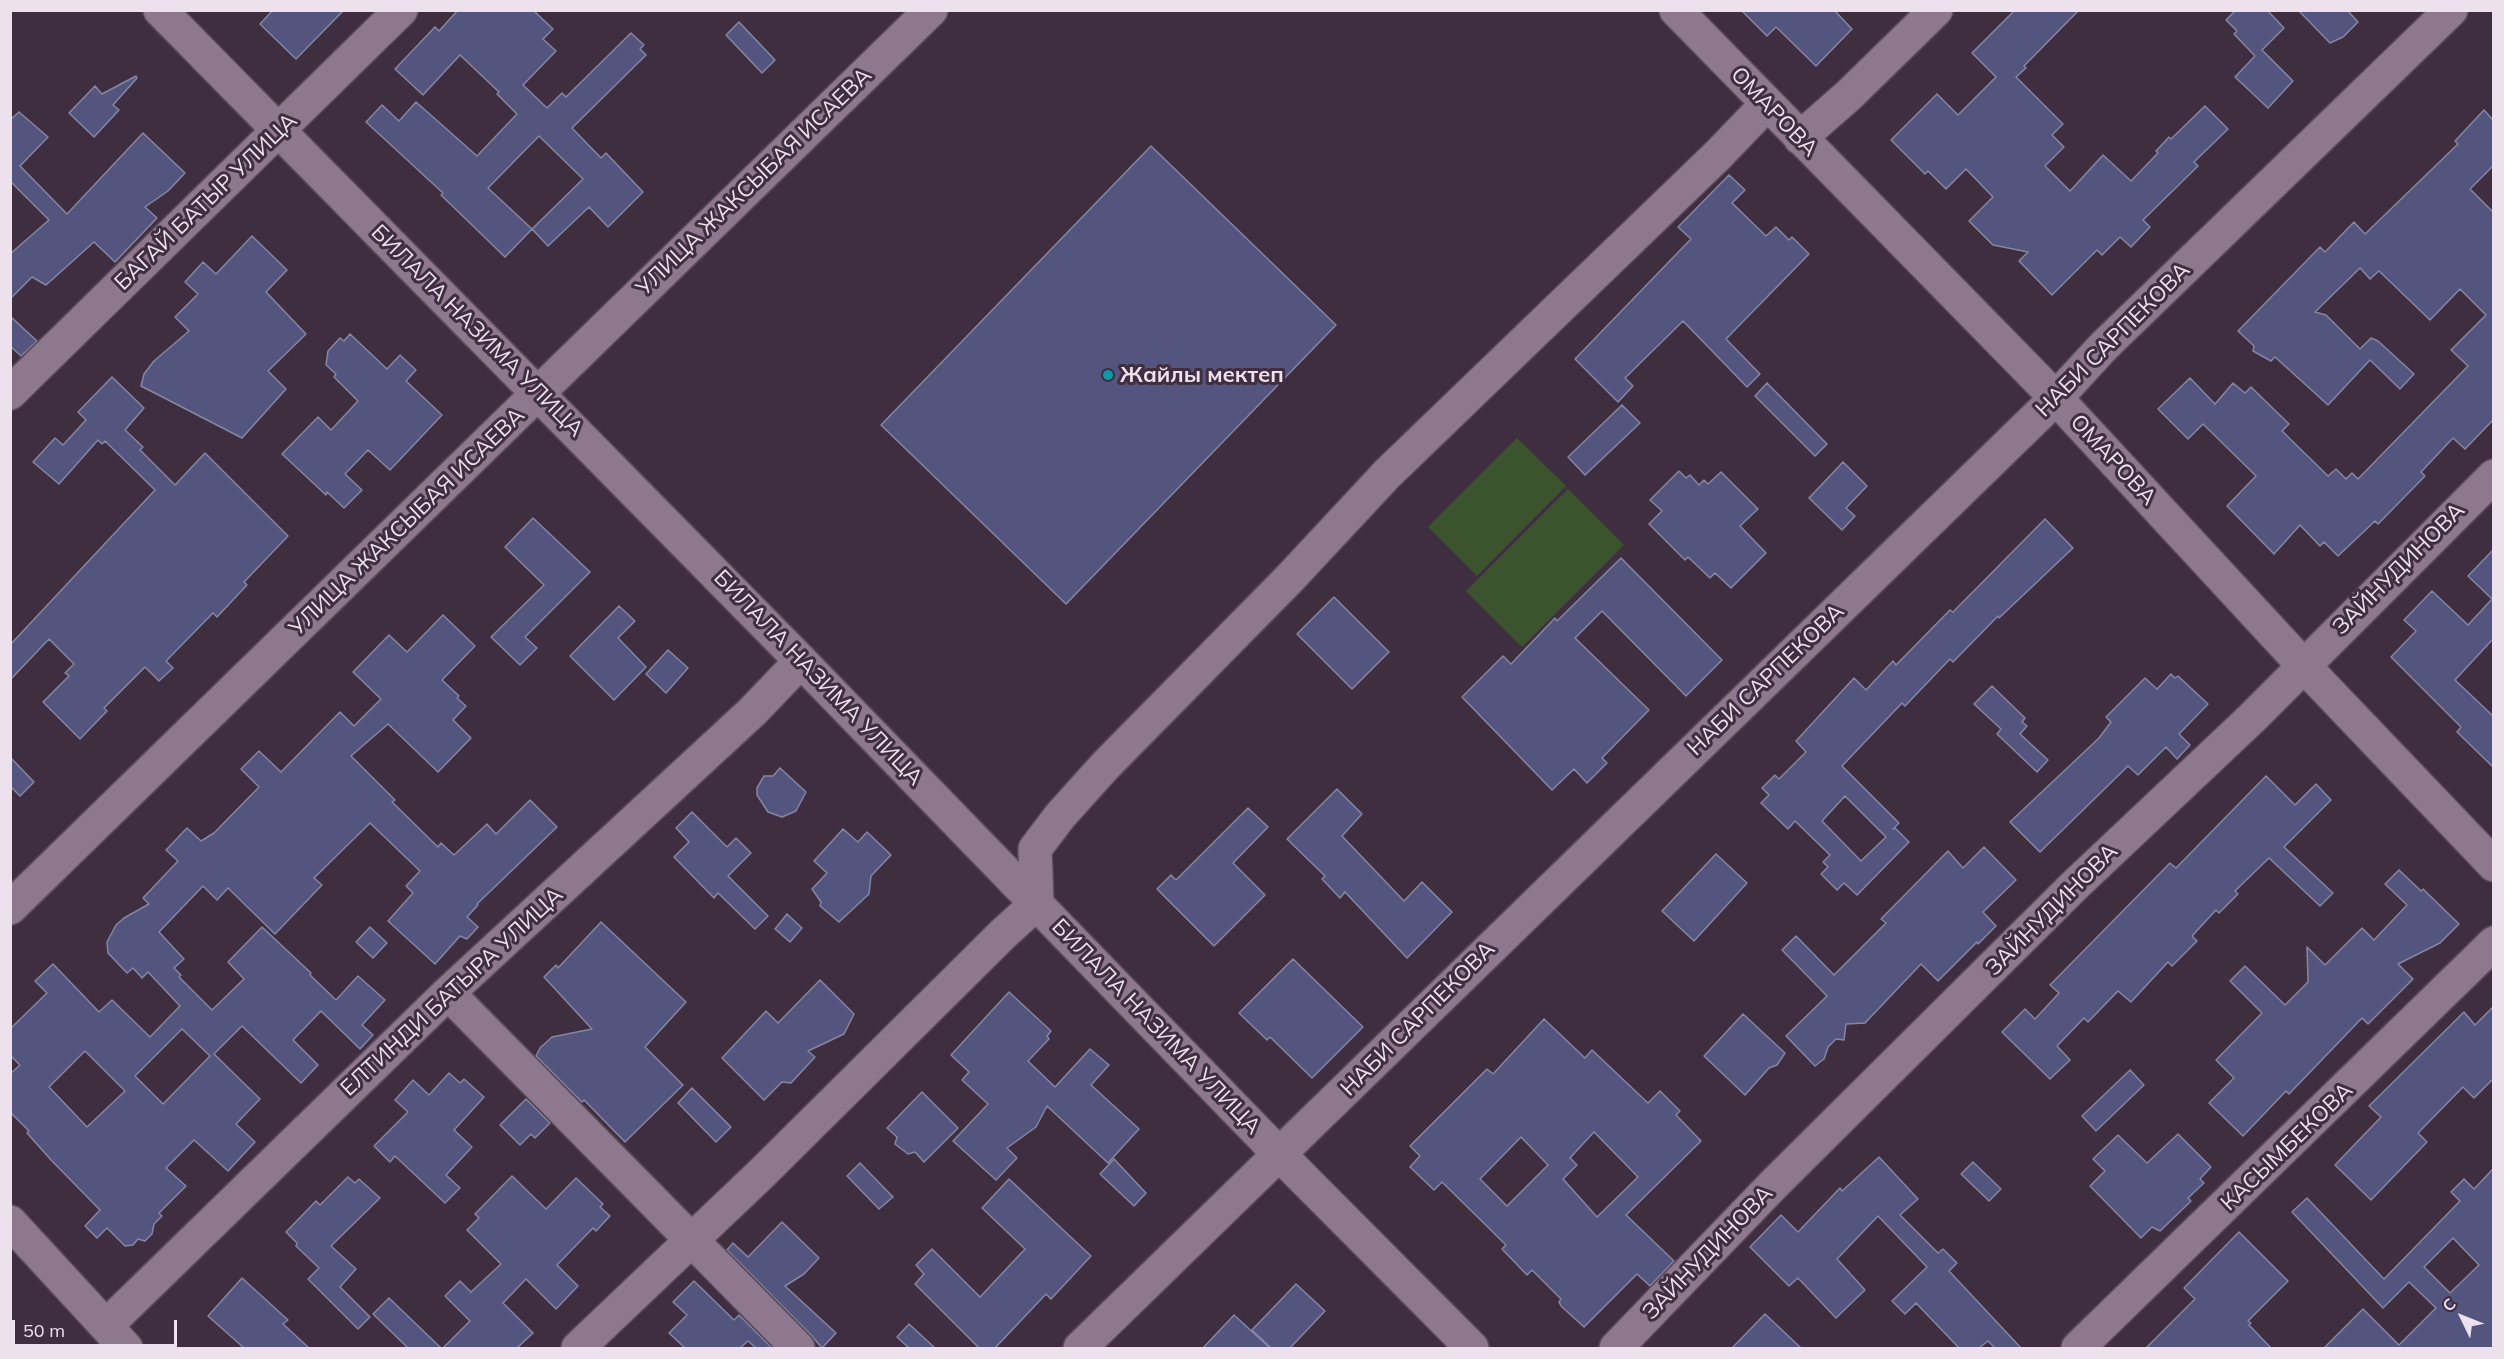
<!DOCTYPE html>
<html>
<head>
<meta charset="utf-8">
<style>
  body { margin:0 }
  #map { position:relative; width:2504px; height:1359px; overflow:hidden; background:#3f2d40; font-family:Mulish,sans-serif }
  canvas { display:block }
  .frame { position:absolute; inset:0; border:12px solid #ede1ed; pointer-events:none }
  .north { position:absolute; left:2432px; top:1287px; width:60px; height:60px; -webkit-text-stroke:4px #3f2d40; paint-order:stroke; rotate:313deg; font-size:16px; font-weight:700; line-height:24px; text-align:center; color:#ede1ed }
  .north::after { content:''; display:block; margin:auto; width:21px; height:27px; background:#ede1ed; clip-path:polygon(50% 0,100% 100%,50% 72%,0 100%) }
  .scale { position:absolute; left:12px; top:1320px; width:165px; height:27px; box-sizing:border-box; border:3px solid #ede1ed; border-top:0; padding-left:8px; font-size:18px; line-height:21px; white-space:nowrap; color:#ede1ed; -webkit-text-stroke:4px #3f2d40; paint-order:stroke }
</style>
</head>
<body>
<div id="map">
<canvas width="2504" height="1359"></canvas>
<div class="frame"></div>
<div class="north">С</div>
<div class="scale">50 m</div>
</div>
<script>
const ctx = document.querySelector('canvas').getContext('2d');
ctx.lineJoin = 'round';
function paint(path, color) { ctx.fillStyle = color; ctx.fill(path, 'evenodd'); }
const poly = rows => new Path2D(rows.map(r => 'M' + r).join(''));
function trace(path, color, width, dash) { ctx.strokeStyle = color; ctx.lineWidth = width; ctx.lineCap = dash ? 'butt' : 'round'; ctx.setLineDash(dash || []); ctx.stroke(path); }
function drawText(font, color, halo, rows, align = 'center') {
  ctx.font = font + ' Mulish,sans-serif'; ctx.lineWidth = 6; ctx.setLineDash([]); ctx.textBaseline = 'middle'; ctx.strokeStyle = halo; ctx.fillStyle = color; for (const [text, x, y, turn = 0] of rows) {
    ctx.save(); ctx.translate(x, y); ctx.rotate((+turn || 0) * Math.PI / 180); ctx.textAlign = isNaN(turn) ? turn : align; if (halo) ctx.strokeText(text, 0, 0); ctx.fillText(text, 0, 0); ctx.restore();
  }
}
const green = poly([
  [1517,438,1566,486,1477,576,1428,527],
  [1568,489,1624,545,1522,647,1466,591]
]);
const building = poly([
  [273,10,344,10,296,59,260,24,273,10],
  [458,10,533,10,553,29,543,39,556,51,523,85,547,108,562,93,566,97,631,33,644,45,640,49,646,55,572,128,601,158,606,153,643,192,608,227,589,207,548,246,532,229,505,257,441,195,443,193,366,122,382,105,399,121,416,102,477,156,517,114,497,94,499,92,460,55,423,95,395,69,435,27,439,31,458,10],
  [539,136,583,179,532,229,488,188,539,136],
  [1741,10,1834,10,1852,29,1816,66,1776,27,1767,36,1741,10],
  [2015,10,2079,10,2024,66,2026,68,2016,77,2063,124,2052,135,2064,147,2045,166,2070,191,2103,155,2131,181,2158,153,2156,151,2169,137,2171,139,2205,106,2228,129,2194,162,2198,166,2143,220,2150,227,2131,247,2120,237,2102,255,2097,250,2052,295,2019,261,2028,252,1993,245,1969,221,1993,197,1966,169,1946,189,1928,171,1925,174,1891,140,1937,94,1958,115,1996,77,1972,53,2015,10],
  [2236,10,2267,10,2284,28,2262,50,2293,81,2268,108,2235,77,2255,56,2234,34,2237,31,2226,20,2236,10],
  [2298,10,2347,10,2358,22,2343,37,2330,43,2298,10],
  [739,22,775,60,762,73,726,35,739,22],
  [136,76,137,78,113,105,119,110,94,137,69,113,95,86,102,94,136,76],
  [2484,110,2493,120,2493,166,2470,189,2493,212,2493,420,2465,449,2453,438,2421,472,2425,476,2378,524,2375,521,2338,556,2324,542,2320,546,2300,525,2274,554,2227,506,2256,476,2203,424,2188,439,2158,409,2190,378,2215,404,2233,383,2245,393,2251,387,2289,424,2282,431,2328,476,2336,469,2346,479,2352,473,2358,479,2468,366,2451,350,2486,315,2460,289,2430,320,2379,271,2370,279,2360,268,2315,312,2326,315,2360,349,2371,338,2378,341,2414,374,2400,389,2370,360,2328,405,2275,357,2271,361,2253,351,2254,346,2238,331,2320,247,2325,252,2354,222,2365,234,2458,144,2455,141,2484,110],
  [19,112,48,137,20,166,67,214,143,133,185,173,168,191,145,207,157,218,115,262,94,242,46,285,32,277,10,299,10,254,49,220,10,181,10,120,19,112],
  [1151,146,1336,325,1066,604,881,425,1151,146],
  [1729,175,1745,190,1732,203,1766,236,1776,227,1789,240,1792,237,1809,254,1726,339,1760,374,1747,387,1683,321,1625,378,1633,386,1618,402,1575,359,1691,239,1678,227,1729,175],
  [252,236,287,270,266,292,306,334,268,371,286,389,242,438,141,386,144,374,154,361,189,331,175,317,198,294,185,282,203,262,216,274,252,236],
  [10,316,37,341,21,356,10,346,10,316],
  [350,334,387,369,400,355,416,370,406,381,442,415,390,470,368,450,345,474,362,490,344,508,327,492,326,495,282,454,318,417,331,430,358,401,334,377,336,374,326,365,328,351,340,338,344,341,350,334],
  [112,377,144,408,125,430,143,447,140,450,175,485,205,453,288,536,244,582,247,585,217,617,213,613,166,661,173,668,159,681,145,667,104,708,107,711,80,739,43,702,69,676,65,673,74,664,49,639,10,680,10,645,155,490,105,441,102,444,98,440,59,484,33,462,55,438,63,445,86,420,78,412,112,377],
  [1767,383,1827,444,1815,456,1755,396,1767,383],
  [1622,405,1640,423,1585,475,1568,457,1622,405],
  [1843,462,1867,486,1846,508,1855,516,1842,530,1809,498,1843,462],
  [1679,471,1686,478,1690,475,1699,485,1704,480,1708,484,1721,472,1758,509,1740,526,1766,553,1731,588,1715,573,1710,578,1688,557,1685,560,1649,524,1662,511,1650,500,1679,471],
  [533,518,590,572,525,637,537,648,520,665,491,637,544,585,505,547,533,518],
  [2045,519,2073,548,1999,618,1998,616,1953,662,1950,659,1905,706,1902,703,1842,766,1899,823,1893,829,1895,828,1909,842,1857,895,1844,883,1837,890,1821,874,1828,867,1823,862,1830,855,1795,821,1788,829,1761,803,1769,795,1762,788,1775,775,1779,779,1806,752,1796,741,1854,678,1866,690,1893,661,1896,665,1950,610,1953,612,2045,519],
  [1845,796,1886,837,1861,861,1822,821,1845,796],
  [2493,550,2493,639,2455,680,2493,716,2493,767,2457,732,2461,727,2391,657,2416,631,2404,620,2432,591,2468,625,2492,599,2468,576,2493,550],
  [1621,558,1722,660,1686,696,1602,611,1575,638,1649,710,1602,758,1607,763,1587,783,1574,769,1552,790,1462,697,1503,656,1511,664,1555,618,1557,621,1621,558],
  [1334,597,1389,652,1352,689,1297,634,1334,597],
  [619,606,635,621,618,638,646,667,614,700,570,656,619,606],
  [443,615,475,646,442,680,459,696,457,698,466,706,453,720,471,738,438,772,388,724,351,756,395,800,392,802,438,847,441,843,454,855,487,824,496,834,530,800,557,827,477,904,478,905,467,917,478,927,467,939,460,936,435,964,388,921,413,893,406,886,420,871,370,823,314,878,322,885,275,934,228,888,217,900,203,886,159,932,184,959,174,968,181,975,179,977,212,1010,244,979,228,962,262,927,311,973,310,975,336,1000,358,976,385,1000,362,1025,373,1035,360,1049,321,1011,293,1040,318,1065,301,1083,242,1026,214,1054,260,1099,236,1124,255,1142,228,1171,194,1140,166,1168,186,1186,159,1213,162,1216,154,1224,152,1234,145,1241,138,1239,133,1245,125,1246,107,1228,97,1238,85,1226,100,1210,52,1161,27,1133,29,1131,10,1112,10,1074,20,1065,10,1055,10,1029,47,993,35,981,53,964,99,1012,112,1000,150,1037,180,1006,148,972,142,978,133,968,127,973,108,953,107,942,116,925,124,918,149,904,143,898,178,861,166,850,187,828,201,841,214,833,259,787,241,769,259,751,281,772,340,712,354,726,381,699,353,672,389,635,407,652,443,615],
  [182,1029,210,1056,163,1104,135,1076,182,1029],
  [85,1051,125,1091,87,1127,49,1087,85,1051],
  [668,650,688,668,666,693,646,674,668,650],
  [2171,674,2175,678,2178,676,2208,704,2179,734,2190,745,2177,759,2166,747,2138,775,2128,766,2040,852,2010,822,2099,738,2111,722,2106,717,2145,678,2157,689,2171,674],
  [1992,686,2025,718,2022,722,2027,726,2020,734,2048,760,2037,772,1997,734,2001,729,1974,704,1992,686],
  [10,757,34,782,20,796,10,786,10,757],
  [780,768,806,792,796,811,782,817,768,812,757,795,757,788,764,776,773,776,780,768],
  [2266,776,2295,805,2316,784,2331,800,2284,847,2333,893,2320,906,2269,858,2235,891,2238,894,2219,913,2216,910,2192,936,2197,941,2172,966,2168,962,2131,1002,2118,991,2088,1022,2084,1018,2057,1046,2070,1060,2050,1079,2002,1032,2025,1009,2035,1019,2059,993,2050,985,2170,863,2176,868,2266,776],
  [1337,789,1362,814,1342,836,1404,901,1422,882,1452,912,1407,958,1345,892,1340,898,1322,879,1325,876,1287,839,1337,789],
  [1248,808,1268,827,1233,863,1265,895,1214,946,1157,889,1171,875,1176,880,1248,808],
  [692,812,727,847,736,838,751,853,728,876,768,916,755,929,718,893,714,898,674,857,689,842,676,828,692,812],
  [843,829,858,842,867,832,891,855,871,876,869,894,839,922,820,906,821,902,812,889,827,873,814,861,843,829],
  [1984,847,2016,880,1983,912,1996,926,1978,944,1977,942,1938,981,1921,964,1865,1023,1846,1024,1844,1040,1836,1039,1828,1047,1824,1059,1815,1066,1786,1036,1827,996,1782,950,1796,936,1834,975,1886,923,1881,919,1948,851,1963,868,1984,847],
  [1716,854,1747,883,1694,941,1662,911,1716,854],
  [2399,870,2421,891,2423,889,2459,924,2440,943,2398,964,2413,979,2368,1024,2362,1018,2289,1094,2286,1091,2243,1136,2209,1103,2234,1078,2216,1060,2262,1013,2230,981,2245,966,2285,1005,2308,982,2307,947,2325,965,2362,928,2374,940,2407,905,2385,884,2399,870],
  [787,914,802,928,790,942,775,929,787,914],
  [601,922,686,1002,645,1047,683,1085,625,1142,584,1100,582,1102,536,1056,540,1048,552,1037,592,1029,544,977,556,965,558,968,601,922],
  [370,927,387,943,373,958,356,942,370,927],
  [1293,959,1363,1027,1312,1078,1270,1037,1267,1040,1239,1013,1293,959],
  [820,980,854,1014,844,1034,808,1051,815,1057,791,1083,782,1082,764,1100,722,1058,766,1011,778,1023,820,980],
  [1009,992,1051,1031,1047,1036,1049,1039,1028,1061,1055,1087,1090,1049,1109,1065,1091,1085,1139,1129,1108,1163,1047,1106,1036,1127,1007,1148,1017,1158,996,1180,953,1141,988,1104,962,1080,969,1072,951,1055,1009,992],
  [2493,1007,2493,1079,2474,1098,2463,1087,2418,1133,2427,1142,2371,1200,2335,1165,2381,1117,2369,1106,2464,1012,2475,1025,2493,1007],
  [1743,1014,1785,1053,1777,1065,1769,1068,1745,1095,1704,1056,1743,1014],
  [1544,1019,1585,1058,1592,1050,1648,1103,1660,1091,1680,1111,1676,1115,1701,1141,1626,1215,1674,1261,1650,1286,1637,1274,1584,1327,1561,1306,1559,1302,1561,1299,1532,1270,1527,1275,1502,1249,1506,1245,1442,1182,1434,1190,1410,1167,1420,1156,1410,1146,1487,1069,1493,1074,1544,1019],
  [1594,1132,1638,1177,1597,1217,1563,1179,1577,1165,1570,1158,1594,1132],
  [1521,1137,1548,1165,1507,1206,1480,1179,1521,1137],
  [2130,1070,2144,1085,2096,1131,2082,1116,2130,1070],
  [449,1073,460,1083,464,1079,484,1097,454,1130,472,1147,446,1175,460,1188,445,1203,395,1156,390,1162,374,1146,408,1112,395,1100,413,1080,429,1095,449,1073],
  [692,1088,731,1127,716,1142,678,1103,692,1088],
  [922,1092,958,1128,924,1162,915,1152,908,1154,895,1144,897,1137,887,1128,922,1092],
  [526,1099,550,1123,535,1138,531,1134,520,1145,500,1125,526,1099],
  [2178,1134,2211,1167,2200,1179,2204,1183,2188,1198,2191,1201,2160,1231,2152,1227,2141,1238,2090,1186,2105,1171,2093,1159,2118,1135,2147,1163,2178,1134],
  [1879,1157,1918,1199,1900,1215,1938,1253,1943,1249,1957,1263,1949,1271,2021,1348,1995,1348,1988,1341,1979,1348,1959,1348,1916,1303,1905,1314,1892,1301,1927,1267,1878,1216,1837,1259,1865,1290,1836,1318,1798,1278,1789,1286,1750,1247,1781,1215,1798,1232,1840,1188,1842,1191,1879,1157],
  [1114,1159,1146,1193,1134,1206,1100,1174,1114,1159],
  [1973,1162,2001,1189,1989,1201,1961,1174,1973,1162],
  [860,1163,893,1197,879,1209,847,1176,860,1163],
  [2493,1169,2493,1348,2324,1348,2363,1309,2399,1345,2436,1308,2409,1282,2383,1308,2292,1212,2307,1198,2384,1279,2460,1201,2451,1192,2464,1179,2474,1189,2493,1169],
  [2453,1238,2479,1265,2450,1293,2424,1267,2453,1238],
  [512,1176,546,1209,576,1178,603,1204,600,1207,610,1216,596,1231,593,1228,557,1265,578,1286,556,1309,526,1279,503,1303,533,1333,517,1348,443,1348,470,1321,445,1296,460,1281,471,1292,501,1264,467,1230,479,1218,475,1214,512,1176],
  [348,1177,355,1183,359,1179,380,1198,331,1246,356,1269,340,1287,370,1317,358,1329,308,1279,319,1268,296,1246,297,1243,286,1232,316,1201,320,1205,348,1177],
  [1009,1179,1091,1256,1051,1299,1046,1294,995,1348,979,1348,915,1284,924,1274,916,1265,932,1249,980,1297,1025,1249,982,1208,1009,1179],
  [782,1222,819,1258,804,1274,785,1286,836,1333,822,1348,811,1335,727,1250,733,1243,748,1257,782,1222],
  [2239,1232,2288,1281,2248,1321,2251,1323,2249,1325,2271,1348,2146,1348,2195,1299,2184,1288,2239,1232],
  [242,1278,288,1320,283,1324,309,1348,244,1348,208,1316,242,1278],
  [694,1281,734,1320,739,1315,772,1348,756,1348,748,1341,740,1348,685,1348,669,1333,687,1315,673,1302,694,1281],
  [1296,1284,1325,1311,1290,1348,1271,1348,1252,1330,1296,1284],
  [389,1298,441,1348,408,1348,373,1314,389,1298],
  [1765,1314,1801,1348,1732,1348,1765,1314],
  [1234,1315,1270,1348,1203,1348,1234,1315],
  [909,1324,935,1348,909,1348,897,1337,909,1324]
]);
const minor = poly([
  [160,10,801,661,1280,1155,1472,1348],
  [1676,10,2056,398,2303,665,2494,865],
  [1800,138,1849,95,1936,10],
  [10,393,401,10],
  [10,908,931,10],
  [448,993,798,1348],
  [10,1222,126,1348],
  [106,1326,448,993,752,712,801,661],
  [578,1348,760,1175,1003,934,1037,903,1035,849,1060,816,1105,766,1291,577,1387,474,1718,155,1767,104],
  [1080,1348,2056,398,2103,347,2451,10],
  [1616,1348,1773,1185,2074,886,2252,718,2494,476],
  [2078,1348,2494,943]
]);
const markers = [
  [1108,375,6,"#0f9aa8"]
];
const streetNames = [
  ["ОМАРОВА",1774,112,46],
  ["УЛИЦА ЖАКСЫБАЯ ИСАЕВА",754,182,-44],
  ["БАГАЙ БАТЫР УЛИЦА",206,202,-44],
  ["БИЛАЛА НАЗИМА УЛИЦА",477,331,45],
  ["НАБИ САРПЕКОВА",2113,340,-45],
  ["ОМАРОВА",2113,460,47],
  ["УЛИЦА ЖАКСЫБАЯ ИСАЕВА",407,522,-44],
  ["ЗАЙНУДИНОВА",2399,569,-45],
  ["БИЛАЛА НАЗИМА УЛИЦА",818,678,46],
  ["НАБИ САРПЕКОВА",1766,680,-44],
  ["ЗАЙНУДИНОВА",2052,910,-45],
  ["ЕЛТИНДИ БАТЫРА УЛИЦА",452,992,-43],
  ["НАБИ САРПЕКОВА",1418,1019,-45],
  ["БИЛАЛА НАЗИМА УЛИЦА",1156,1027,46],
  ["КАСЫМБЕКОВА",2287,1147,-44],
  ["ЗАЙНУДИНОВА",1708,1253,-46]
];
const poiNames = [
  ["Жайлы мектеп",1120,375]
];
paint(green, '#3b542e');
paint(building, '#54557f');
trace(building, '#8587a2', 1.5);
trace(minor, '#5a4a5a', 36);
trace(minor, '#8d788e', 33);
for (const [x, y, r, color] of markers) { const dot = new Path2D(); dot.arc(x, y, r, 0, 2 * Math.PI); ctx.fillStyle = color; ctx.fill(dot); trace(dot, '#3f2d40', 2); }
drawText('22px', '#ede1ed', '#3f2d40', streetNames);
drawText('bold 22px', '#ede1ed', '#3f2d40', poiNames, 'left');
</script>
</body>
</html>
